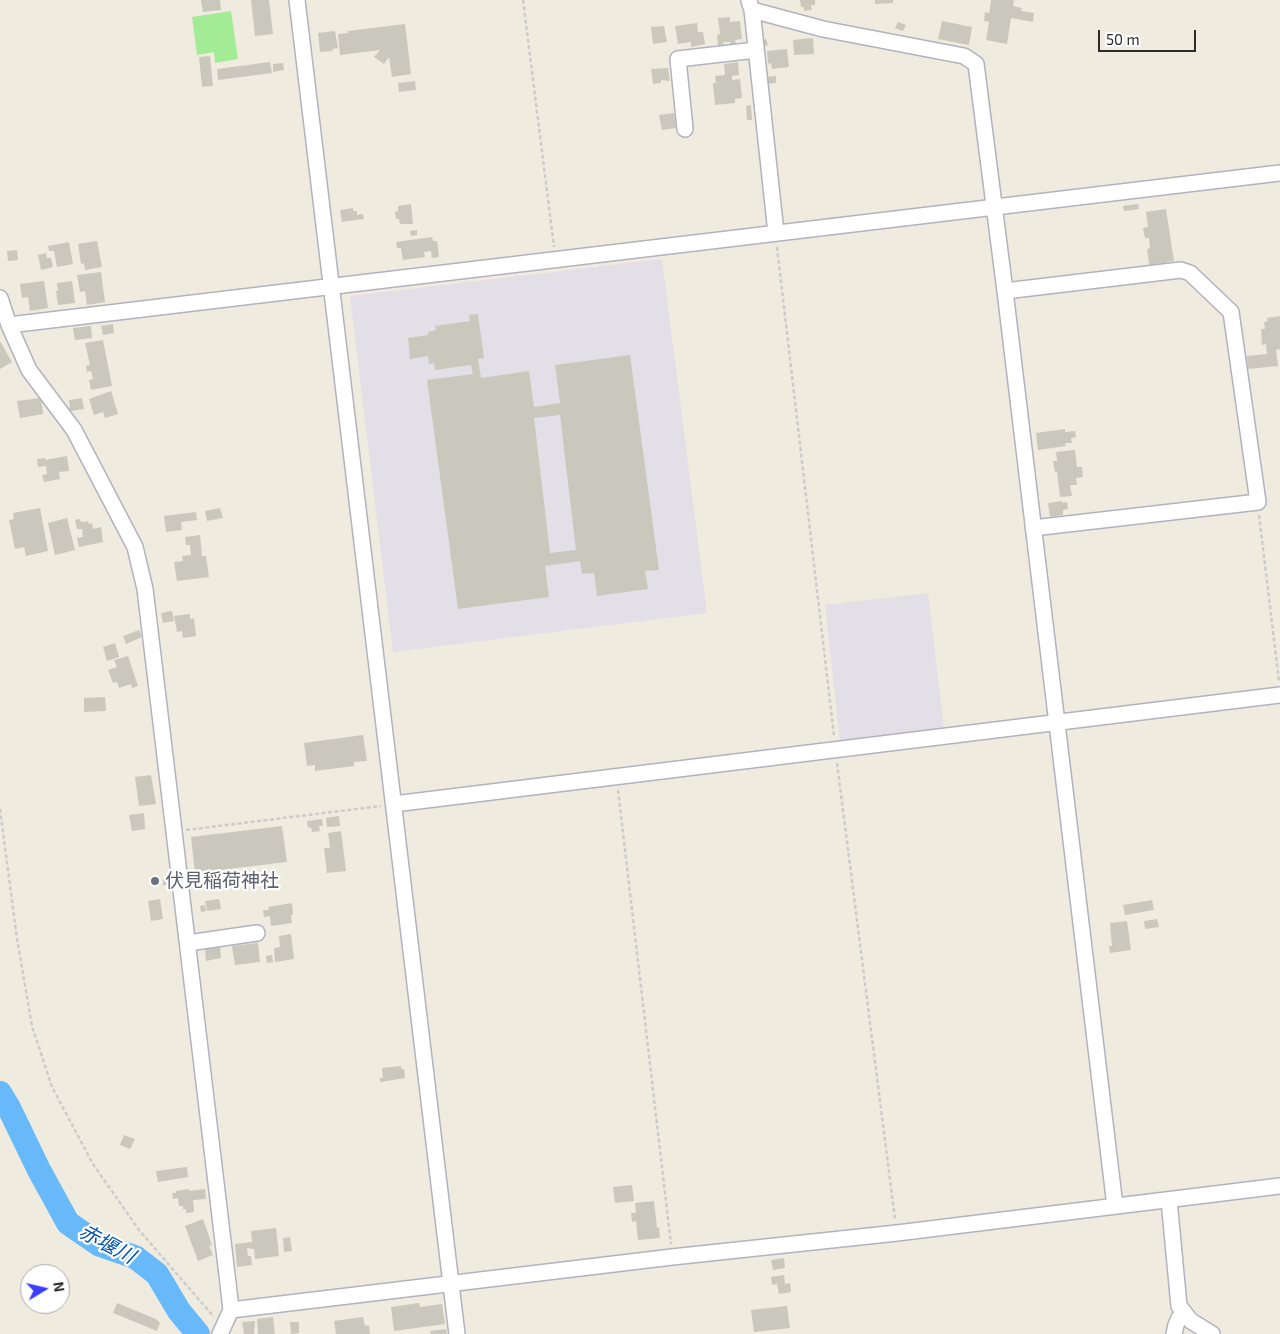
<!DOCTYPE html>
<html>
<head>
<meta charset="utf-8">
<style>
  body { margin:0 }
  #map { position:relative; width:1280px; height:1334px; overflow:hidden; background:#efebde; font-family:"Exo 2",sans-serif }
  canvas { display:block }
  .north { position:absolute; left:20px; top:1264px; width:50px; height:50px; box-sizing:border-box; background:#fff; border:1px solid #ababab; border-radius:50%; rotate:81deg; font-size:14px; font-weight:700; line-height:20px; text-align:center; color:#2c2c2c }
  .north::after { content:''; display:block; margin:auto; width:18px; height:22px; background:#3b3dff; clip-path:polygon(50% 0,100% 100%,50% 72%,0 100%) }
  .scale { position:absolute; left:1098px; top:30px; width:98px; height:22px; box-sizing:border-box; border:2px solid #2c2c2c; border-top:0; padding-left:6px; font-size:15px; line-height:18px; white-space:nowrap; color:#2c2c2c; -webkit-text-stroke:4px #fff; paint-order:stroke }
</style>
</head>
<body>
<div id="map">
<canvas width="1280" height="1334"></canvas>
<div class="north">N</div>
<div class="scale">50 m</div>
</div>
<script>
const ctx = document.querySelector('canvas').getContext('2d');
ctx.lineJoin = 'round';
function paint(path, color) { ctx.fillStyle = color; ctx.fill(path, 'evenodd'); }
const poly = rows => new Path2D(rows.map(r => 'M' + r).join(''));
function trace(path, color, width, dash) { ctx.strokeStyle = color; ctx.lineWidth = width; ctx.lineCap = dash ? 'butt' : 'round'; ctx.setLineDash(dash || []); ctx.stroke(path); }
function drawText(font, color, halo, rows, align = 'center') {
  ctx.font = font + ' "Exo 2","Noto Sans JP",sans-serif'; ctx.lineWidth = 4.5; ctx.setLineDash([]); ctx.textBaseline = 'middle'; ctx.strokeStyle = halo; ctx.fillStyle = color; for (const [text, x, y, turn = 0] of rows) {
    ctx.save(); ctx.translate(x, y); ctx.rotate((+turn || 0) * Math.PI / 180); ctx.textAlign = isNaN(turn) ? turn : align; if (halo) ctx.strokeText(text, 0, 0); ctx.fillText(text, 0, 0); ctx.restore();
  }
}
const industrial = poly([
  [662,259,707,613,393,652,350,296],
  [928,593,944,729,840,741,825,605]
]);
const green = poly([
  [231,11,238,59,215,63,214,52,197,55,192,17]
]);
const river = poly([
  [0,1093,9,1108,39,1170,68,1223,100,1245,135,1257,157,1274,179,1311,198,1334]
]);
const building = poly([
  [201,0,220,0,221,10,203,12],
  [251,0,269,0,273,34,255,36],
  [800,0,815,0,815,5,811,5,812,10,804,11,804,7,801,7],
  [875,0,893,0,893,3,875,4],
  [991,0,1014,0,1013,6,1022,8,1021,11,1034,13,1033,22,1011,18,1007,44,986,40,989,22,984,21,985,12,989,13],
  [730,17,730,22,740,21,742,39,735,40,736,44,730,44,730,42,723,42,724,45,718,46,717,35,720,34,718,18],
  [942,21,972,27,969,45,938,39],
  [898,22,906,25,903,31,895,28],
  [697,23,698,32,703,32,705,44,691,47,691,42,678,44,675,26],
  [405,24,411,74,392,77,389,57,384,64,374,57,380,50,340,55,338,34,348,33,348,31],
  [664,26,667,42,653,44,651,27],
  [335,31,338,48,332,49,333,51,320,52,318,33],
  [813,38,814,54,794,55,793,40],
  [766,39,768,45,759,47,758,41],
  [787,49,789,67,772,69,771,63,768,64,767,51],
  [210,56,213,86,202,87,199,57],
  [270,62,272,73,218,80,217,69],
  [738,62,739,75,732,76,732,80,740,79,742,98,735,99,735,103,715,105,713,83,716,83,715,76,725,75,724,64],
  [283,63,284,70,273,72,273,64],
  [668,68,670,81,661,80,661,83,653,84,651,69],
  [776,76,776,83,764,84,764,77],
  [415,81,416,90,399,92,398,83],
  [751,105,752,120,747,120,746,106],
  [674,113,676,128,662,130,659,115],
  [411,204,413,224,400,224,399,219,396,219,395,212,398,211,398,206],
  [1138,204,1139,209,1124,211,1123,206],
  [353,208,353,211,357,211,357,215,363,214,364,219,342,222,340,210],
  [1166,209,1174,261,1166,262,1167,267,1150,270,1147,249,1150,248,1149,238,1145,238,1143,228,1148,227,1146,212],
  [417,230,417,235,411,236,410,231],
  [432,237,433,241,437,241,439,257,432,258,431,251,424,252,425,257,403,260,401,248,397,248,396,242],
  [97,241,102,267,85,270,84,263,81,264,78,244],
  [69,242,73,264,57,267,54,251,49,251,48,246],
  [17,250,18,260,8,261,7,251],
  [46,253,47,258,51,258,53,267,41,270,38,255],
  [101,272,105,302,87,305,85,291,80,292,77,275],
  [44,281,48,308,30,311,28,297,22,298,20,284],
  [72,281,75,303,58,305,56,291,58,291,57,283],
  [478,314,484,358,478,359,481,378,529,371,534,407,560,403,555,365,630,355,659,570,645,571,648,589,597,596,594,573,582,574,580,561,545,566,549,597,458,609,427,380,473,374,471,365,435,370,434,363,429,364,428,356,410,359,408,338,428,335,428,332,436,330,435,326,470,321,469,315],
  [560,415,576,550,550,553,534,418],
  [1280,316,1280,349,1276,350,1278,366,1248,369,1247,356,1267,354,1266,344,1262,345,1261,329,1265,329,1264,322,1268,321,1267,318],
  [113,324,114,333,103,335,101,326],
  [91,326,92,338,75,340,73,328],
  [103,340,112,386,91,390,89,380,93,379,91,371,87,372,86,366,90,365,85,343],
  [0,341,12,362,0,369],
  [111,391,118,414,105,418,103,412,94,415,89,399],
  [41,398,43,414,20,418,17,401],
  [82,398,84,409,70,411,69,400],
  [1065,429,1065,432,1075,431,1076,437,1071,438,1072,443,1065,443,1066,446,1038,450,1036,433],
  [1075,450,1077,467,1082,467,1083,477,1076,478,1077,485,1070,485,1072,496,1060,497,1057,472,1055,472,1053,461,1057,461,1056,452],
  [67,456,69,471,59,472,60,479,44,482,42,475,47,474,46,466,38,467,37,459,45,458,45,460],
  [1062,501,1062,503,1067,502,1068,509,1063,510,1063,515,1050,517,1048,503],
  [40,508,48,551,26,556,24,547,15,549,9,520,14,519,13,513],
  [220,508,223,518,207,521,205,511],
  [196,512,197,520,181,522,182,530,166,532,164,516],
  [67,518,75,550,55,555,48,523],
  [80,519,81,522,88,521,89,524,92,523,93,529,101,527,103,542,79,547,77,538,83,537,82,529,77,529,75,520],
  [200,535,202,556,206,556,209,577,177,581,174,562,183,561,182,556,191,555,190,545,186,545,185,537],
  [172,611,174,621,163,623,161,613],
  [190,614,190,619,194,618,196,636,183,638,182,631,177,632,174,616],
  [139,630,142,637,126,644,123,636],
  [115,643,119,657,107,661,103,647],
  [128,656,138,686,132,688,131,684,119,688,117,682,113,683,108,670,117,667,114,660],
  [105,697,106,711,84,712,84,698],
  [363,735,367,761,354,762,354,766,315,771,315,765,307,766,304,743],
  [151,775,156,804,139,806,135,777],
  [144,813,145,829,132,831,129,815],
  [339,816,340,826,327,827,326,818],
  [322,819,323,826,319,826,320,831,312,832,311,827,308,828,307,821],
  [282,826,287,862,195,873,191,837],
  [341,831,346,871,327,873,324,848,330,848,328,833],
  [163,879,171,879,171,885,163,885],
  [160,899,163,919,151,921,148,901],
  [219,899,221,909,207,911,205,901],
  [1152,900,1154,910,1125,915,1123,905],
  [292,903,293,915,291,915,292,923,271,926,270,916,264,917,263,910,269,910,268,907],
  [205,905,206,911,201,912,200,906],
  [1157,919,1159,927,1145,929,1144,921],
  [1127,921,1131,950,1110,953,1109,946,1112,946,1110,923],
  [291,934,294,959,275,962,274,948,280,947,279,936],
  [258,943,260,962,235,965,232,946],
  [220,947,221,958,206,961,205,949],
  [272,955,273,962,267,963,266,956],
  [401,1066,401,1069,404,1069,405,1078,380,1082,380,1078,383,1078,382,1068],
  [124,1135,135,1139,130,1149,120,1145],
  [187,1167,188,1177,158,1182,156,1171],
  [632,1185,634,1201,615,1203,613,1187],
  [189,1189,189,1191,205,1189,206,1199,193,1200,194,1212,186,1213,186,1209,183,1209,183,1206,179,1206,178,1198,173,1199,172,1193,176,1193,176,1191],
  [654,1201,657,1228,659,1227,660,1238,638,1240,636,1221,632,1222,631,1213,636,1213,635,1203],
  [203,1219,212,1245,209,1246,213,1255,198,1261,185,1226],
  [276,1228,279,1256,255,1259,254,1249,247,1248,248,1256,251,1256,252,1265,237,1267,235,1244,252,1242,251,1231],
  [290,1237,292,1251,284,1252,283,1238],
  [784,1258,785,1268,773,1270,771,1260],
  [784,1275,785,1284,790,1283,791,1292,779,1294,777,1284,772,1285,771,1277],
  [117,1303,156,1319,160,1323,157,1331,113,1313],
  [419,1303,420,1307,442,1304,445,1324,394,1331,391,1307],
  [787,1306,790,1328,754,1332,751,1310],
  [273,1317,275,1334,258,1334,257,1319],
  [363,1317,365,1326,369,1325,370,1334,336,1334,334,1321],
  [255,1321,254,1334,244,1334,242,1322],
  [290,1322,299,1322,299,1333,291,1334],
  [446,1329,447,1334,431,1334,430,1331]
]);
const path = poly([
  [523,0,554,247],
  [777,247,834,736],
  [1259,515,1279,681],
  [837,763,895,1219],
  [618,790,671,1244],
  [0,809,17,939,32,1026,52,1087,93,1164,139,1230,214,1317],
  [186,830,381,806]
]);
const minor = poly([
  [297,0,457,1334],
  [749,1,752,10,776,233],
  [752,10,823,29,964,56,976,64,1005,291,1115,1206],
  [685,129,678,59,756,50],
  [1005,291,1181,270,1190,273,1231,312,1258,502,1033,528],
  [0,298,9,325,29,370,74,430,135,547,145,589,228,1283,231,1310,220,1334],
  [9,325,1280,173],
  [394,804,1280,695],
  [188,943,257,933],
  [1169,1200,1179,1306,1191,1321,1212,1334],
  [231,1310,672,1257,897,1233,1280,1186],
  [1174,1334,1176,1325,1179,1318,1185,1314]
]);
const markers = [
  [155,881,5,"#6b7280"]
];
const worshipNames = [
  ["伏見稲荷神社",165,881]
];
const waterNames = [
  ["赤堰川",107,1244,28]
];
paint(industrial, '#e3dfe7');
paint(green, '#a3eb95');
trace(river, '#68b9fa', 24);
paint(building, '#cac8bc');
trace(minor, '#b2b2c1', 18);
trace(path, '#ccc', 2.5, [4, 2.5]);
trace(minor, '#fff', 15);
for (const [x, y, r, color] of markers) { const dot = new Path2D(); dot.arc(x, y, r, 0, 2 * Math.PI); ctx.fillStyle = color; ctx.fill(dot); trace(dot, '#fff', 2); }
drawText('19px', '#5b616d', '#fff', worshipNames, 'left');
drawText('italic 20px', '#0053ad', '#fff', waterNames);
</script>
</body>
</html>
